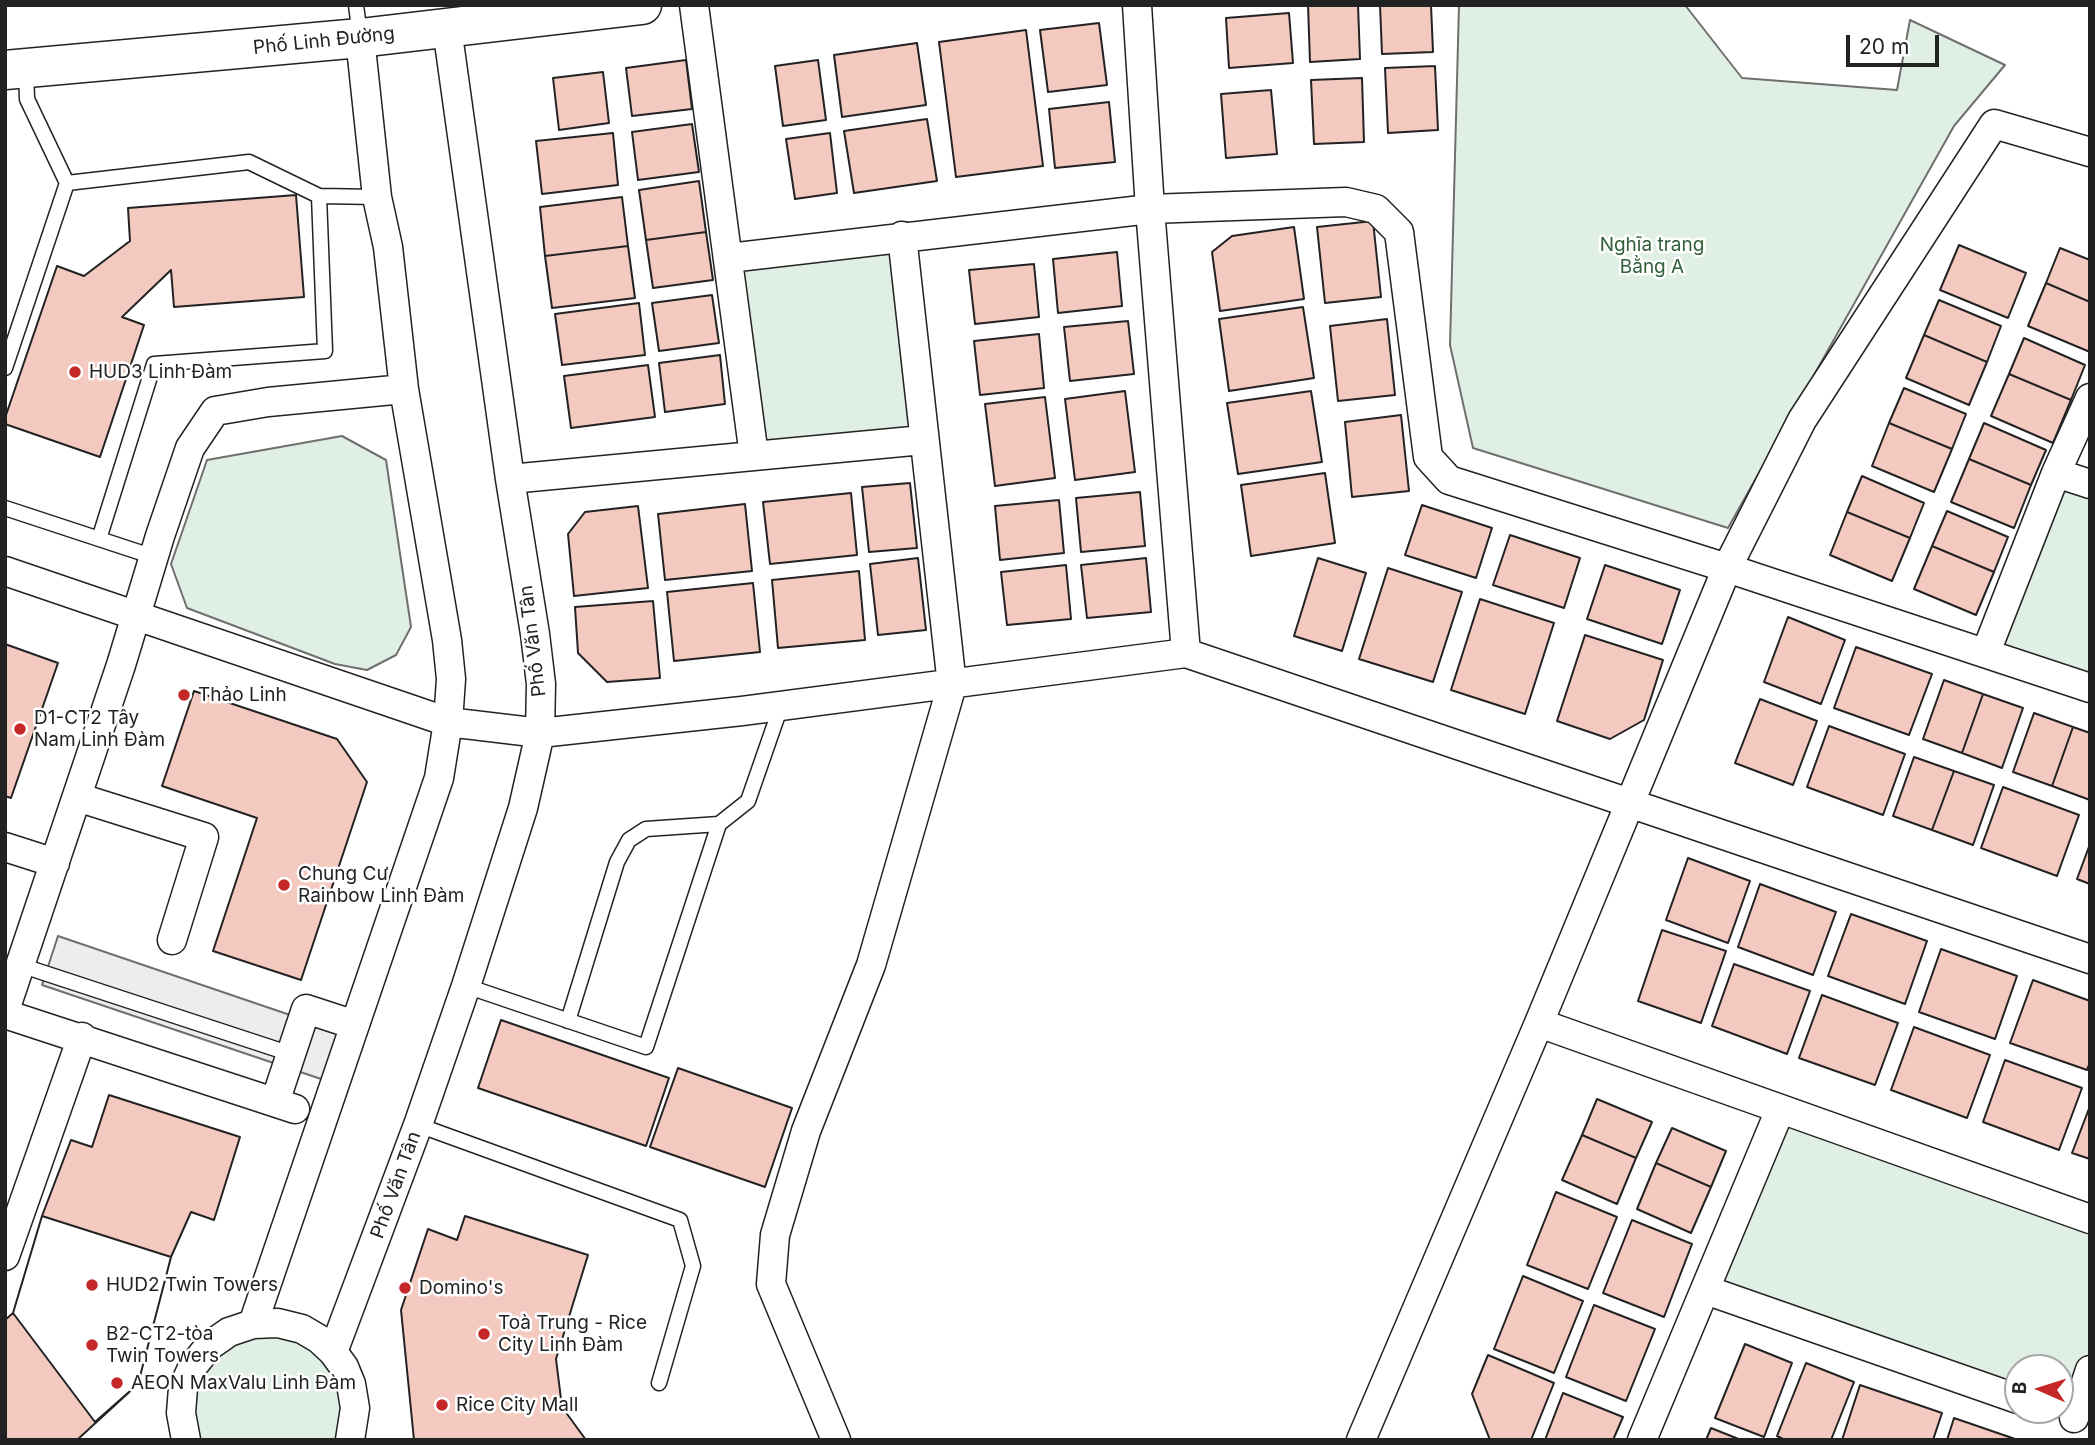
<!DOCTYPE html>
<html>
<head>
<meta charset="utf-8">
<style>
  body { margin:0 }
  #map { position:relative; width:2095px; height:1445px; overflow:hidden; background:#fff; font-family:Inter,sans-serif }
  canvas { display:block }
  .frame { position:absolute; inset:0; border:7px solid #222; pointer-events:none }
  .north { position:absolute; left:2004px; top:1354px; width:70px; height:70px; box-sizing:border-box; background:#fff; border:2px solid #a7a7a7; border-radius:50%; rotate:273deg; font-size:19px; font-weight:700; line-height:28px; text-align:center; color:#222 }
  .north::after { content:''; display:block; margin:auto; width:24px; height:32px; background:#c62828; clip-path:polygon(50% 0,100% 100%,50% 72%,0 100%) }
  .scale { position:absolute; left:1846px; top:35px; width:93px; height:32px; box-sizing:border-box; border:4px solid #222; border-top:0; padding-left:9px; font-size:21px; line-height:24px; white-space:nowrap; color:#222; -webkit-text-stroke:5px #fff; paint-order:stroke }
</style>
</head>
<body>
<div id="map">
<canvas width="2095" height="1445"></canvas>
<div class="frame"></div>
<div class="north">B</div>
<div class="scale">20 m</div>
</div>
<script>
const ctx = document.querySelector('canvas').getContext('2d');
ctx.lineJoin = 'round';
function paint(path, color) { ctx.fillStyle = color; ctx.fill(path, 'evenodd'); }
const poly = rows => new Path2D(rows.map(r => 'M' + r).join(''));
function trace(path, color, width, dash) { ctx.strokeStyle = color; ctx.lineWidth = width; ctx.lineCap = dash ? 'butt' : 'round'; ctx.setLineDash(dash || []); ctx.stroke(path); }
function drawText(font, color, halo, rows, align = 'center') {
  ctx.font = font + ' Inter,sans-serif'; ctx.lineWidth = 5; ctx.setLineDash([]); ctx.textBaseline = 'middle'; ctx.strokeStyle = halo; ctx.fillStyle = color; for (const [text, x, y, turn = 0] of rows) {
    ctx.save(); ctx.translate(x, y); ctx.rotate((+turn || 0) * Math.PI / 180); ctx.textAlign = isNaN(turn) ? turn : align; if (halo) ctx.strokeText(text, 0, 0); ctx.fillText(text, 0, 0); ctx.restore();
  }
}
const green = poly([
  [1459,5,1685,5,1742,78,1897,90,1910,20,2005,65,1954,126,1728,528,1473,448,1450,345,1459,5],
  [902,236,923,440,754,456,729,258,902,236],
  [342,436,386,460,411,627,396,655,367,670,335,664,187,608,171,564,207,460,342,436],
  [2056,473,2090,484,2090,688,1986,652,2056,473],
  [1780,1110,2090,1219,2090,1370,2074,1418,2050,1410,2060,1410,2060,1368,2018,1368,2018,1399,1706,1290,1780,1110],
  [253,1324,333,1352,350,1440,186,1440,193,1366,253,1324]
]);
const parking = poly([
  [58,936,343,1033,327,1081,42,985,58,936]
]);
const building = poly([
  [1308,5,1358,5,1360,59,1310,62,1308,5],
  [1380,5,1431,5,1433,52,1382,54,1380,5],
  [1289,13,1293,63,1229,68,1226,18,1289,13],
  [1099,23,1107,85,1048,92,1040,30,1099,23],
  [1026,30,1043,166,956,177,939,42,1026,30],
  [917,43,926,105,842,117,834,55,917,43],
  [686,60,692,109,632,116,626,68,686,60],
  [818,60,826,120,783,126,775,66,818,60],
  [1435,66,1438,130,1388,133,1385,68,1435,66],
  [603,72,609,123,559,130,553,78,603,72],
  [1362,78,1364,142,1314,144,1311,80,1362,78],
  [1271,90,1277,154,1226,158,1221,94,1271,90],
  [1109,102,1115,162,1055,168,1049,109,1109,102],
  [927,119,937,181,854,193,844,131,927,119],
  [692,124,699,172,638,180,632,132,692,124],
  [613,133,618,185,542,194,536,141,613,133],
  [830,133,837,193,795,199,786,139,830,133],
  [699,181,706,232,646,240,639,190,699,181],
  [296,195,304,297,174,307,171,270,122,317,144,325,100,457,5,424,5,418,57,266,84,276,130,241,128,208,296,195],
  [622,197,628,246,545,256,540,207,622,197],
  [1373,221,1381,297,1325,303,1317,227,1373,221],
  [1294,227,1304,299,1220,311,1212,252,1232,236,1294,227],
  [706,232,713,280,653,288,646,240,706,232],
  [1959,245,2026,273,2008,318,1940,290,1959,245],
  [628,246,635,298,552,308,545,256,628,246],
  [2060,248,2090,260,2090,302,2046,283,2060,248],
  [1117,252,1122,306,1058,313,1053,259,1117,252],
  [1034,264,1039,317,975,324,969,270,1034,264],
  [2046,283,2090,302,2090,352,2028,326,2046,283],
  [712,295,719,343,659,351,652,303,712,295],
  [1939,300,2001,326,1987,362,1924,335,1939,300],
  [639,303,645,355,562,365,555,314,639,303],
  [1303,307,1314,378,1229,391,1219,319,1303,307],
  [1387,319,1395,395,1338,401,1330,326,1387,319],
  [1128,321,1134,374,1070,381,1064,327,1128,321],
  [1039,334,1044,388,980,395,974,341,1039,334],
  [1924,335,1987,362,1969,405,1906,378,1924,335],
  [2024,338,2085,365,2071,400,2009,374,2024,338],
  [720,355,725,404,665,412,659,363,720,355],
  [648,365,655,417,571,428,564,376,648,365],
  [2009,374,2071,400,2053,443,1991,416,2009,374],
  [1904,388,1966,414,1952,449,1889,423,1904,388],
  [1125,391,1135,472,1075,480,1065,399,1125,391],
  [1311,391,1322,462,1238,474,1227,403,1311,391],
  [1045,397,1055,478,995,486,985,404,1045,397],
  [1401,415,1409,491,1352,497,1345,422,1401,415],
  [1889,423,1952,449,1934,492,1872,466,1889,423],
  [1984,423,2046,450,2031,485,1969,459,1984,423],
  [1969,459,2031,485,2014,528,1951,502,1969,459],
  [1325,473,1335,543,1251,556,1241,485,1325,473],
  [1862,476,1924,503,1910,538,1847,512,1862,476],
  [910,483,917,548,869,552,862,487,910,483],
  [1140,492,1145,546,1081,552,1076,498,1140,492],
  [851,493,857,555,770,564,763,502,851,493],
  [1059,500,1064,553,1000,560,995,506,1059,500],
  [745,504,752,571,665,580,658,514,745,504],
  [1422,505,1492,528,1476,578,1405,555,1422,505],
  [638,506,648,588,574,596,568,534,585,512,638,506],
  [1947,511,2008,537,1994,572,1932,546,1947,511],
  [1847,512,1910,538,1892,581,1830,555,1847,512],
  [1510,535,1580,558,1564,608,1493,585,1510,535],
  [1932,546,1994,572,1976,615,1914,589,1932,546],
  [918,558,926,630,878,635,870,564,918,558],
  [1146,558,1151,612,1087,618,1081,565,1146,558],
  [1318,558,1366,573,1342,651,1294,636,1318,558],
  [1066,565,1071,619,1007,625,1001,572,1066,565],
  [1605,565,1680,590,1662,644,1587,619,1605,565],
  [1388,568,1462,592,1433,682,1359,659,1388,568],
  [859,571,865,640,778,648,772,580,859,571],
  [753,583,760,652,674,661,667,592,753,583],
  [1480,599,1554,623,1525,714,1451,690,1480,599],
  [653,601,660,678,607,682,578,653,575,607,653,601],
  [1788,617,1845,640,1821,704,1764,682,1788,617],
  [1585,635,1663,660,1644,720,1610,739,1557,721,1585,635],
  [5,644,58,663,11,798,5,796,5,644],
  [1856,647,1932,674,1909,735,1834,708,1856,647],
  [1944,680,1983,694,1962,753,1923,739,1944,680],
  [194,691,337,739,367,782,301,980,213,951,257,818,162,786,194,691],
  [1983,694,2023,708,2002,768,1962,753,1983,694],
  [1760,699,1817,721,1793,785,1735,763,1760,699],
  [2034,713,2073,727,2052,786,2013,772,2034,713],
  [1829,726,1905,754,1883,815,1807,787,1829,726],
  [2073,727,2090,733,2090,800,2052,786,2073,727],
  [1914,757,1954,771,1932,830,1893,816,1914,757],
  [1954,771,1994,785,1973,845,1932,830,1954,771],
  [2003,787,2079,815,2057,876,1981,848,2003,787],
  [2090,844,2090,884,2077,879,2090,844],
  [1688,858,1750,881,1728,943,1666,920,1688,858],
  [1760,884,1836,912,1813,975,1738,947,1760,884],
  [1851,914,1927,941,1905,1004,1828,976,1851,914],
  [1662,930,1726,951,1701,1023,1638,1001,1662,930],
  [1941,949,2017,976,1995,1039,1919,1012,1941,949],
  [1734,964,1810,991,1787,1054,1712,1026,1734,964],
  [2033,980,2090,1001,2090,1062,2087,1070,2010,1043,2033,980],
  [1822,995,1898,1023,1875,1085,1799,1058,1822,995],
  [501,1020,669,1078,646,1146,478,1088,501,1020],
  [1914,1027,1990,1055,1967,1118,1891,1090,1914,1027],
  [2005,1060,2082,1088,2059,1150,1983,1122,2005,1060],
  [678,1068,792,1108,765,1187,650,1147,678,1068],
  [109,1095,240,1137,214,1220,191,1212,171,1257,138,1384,77,1440,5,1440,5,1320,13,1313,42,1216,71,1140,92,1147,109,1095],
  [1597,1099,1652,1122,1636,1158,1582,1135,1597,1099],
  [2090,1106,2090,1159,2072,1153,2090,1106],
  [1672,1128,1726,1151,1711,1187,1656,1163,1672,1128],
  [1582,1135,1636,1158,1617,1204,1562,1180,1582,1135],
  [1656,1163,1711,1187,1691,1233,1637,1209,1656,1163],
  [1556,1192,1617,1217,1588,1289,1527,1265,1556,1192],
  [42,1216,171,1257,138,1384,95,1422,13,1313,42,1216],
  [465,1216,588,1255,556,1359,562,1407,586,1440,414,1440,401,1310,428,1229,457,1240,465,1216],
  [1632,1220,1692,1244,1664,1317,1603,1293,1632,1220],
  [1523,1276,1583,1301,1554,1373,1494,1349,1523,1276],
  [1594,1305,1655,1329,1626,1401,1566,1377,1594,1305],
  [1745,1344,1792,1363,1764,1437,1715,1418,1745,1344],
  [1488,1355,1554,1383,1531,1440,1490,1440,1472,1394,1488,1355],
  [1806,1363,1854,1382,1831,1440,1785,1440,1777,1436,1806,1363],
  [1860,1385,1942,1413,1933,1440,1842,1440,1860,1385],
  [1563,1393,1623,1417,1613,1440,1545,1440,1563,1393],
  [1954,1418,2018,1440,1947,1440,1954,1418],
  [1711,1428,1741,1440,1706,1440,1711,1428]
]);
const lane = poly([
  [356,5,360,36],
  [67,183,249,162,319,196],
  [5,368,67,183,27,99,26,70],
  [5,508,154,557],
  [99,539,154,364,325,351,319,196,377,197],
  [20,965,291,1054],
  [466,986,646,1047,719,824,748,801,781,706],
  [568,1021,617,862,629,840,646,829,719,824],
  [418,1125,680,1220,693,1266,659,1383]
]);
const street = poly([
  [694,5,754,456],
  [1137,5,1150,209,1186,653],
  [729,258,1150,209,1346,202,1376,209,1399,232,1428,457,1449,480,1727,568,2090,688],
  [2056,473,2090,484],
  [510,479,923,440],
  [5,571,448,722,540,733,742,711,1186,653,2090,959],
  [1986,652,2056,473,2090,398],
  [77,797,204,837,172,940],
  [5,847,55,863],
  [5,1010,121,665,160,536,190,448,215,411,268,402,404,389],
  [5,1014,295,1109],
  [1539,1023,2090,1219],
  [275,1102,306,1009,355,1025],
  [5,1256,82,1037],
  [1706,1290,2018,1399],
  [253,1324,439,778,448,722,451,679,447,640,404,389,388,247,377,197,360,38],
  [333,1352,418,1125,466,986,523,808,540,733,541,684,535,634,510,479,447,28],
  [2074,1418,2090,1370],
  [186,1440,181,1413,183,1388,193,1366,209,1346,229,1332,253,1324,278,1323,302,1329,319,1339,333,1352,344,1367,351,1384,355,1408,350,1440],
  [836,1440,771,1284,775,1235,806,1131,871,965,952,685,902,236],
  [1361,1440,1539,1023,1727,568,1802,420,1994,124,2090,152],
  [1642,1440,1780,1110]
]);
const secondary = poly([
  [5,70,360,38,642,5]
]);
const markers = [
  [75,372,7,"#c62828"],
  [184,695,7,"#c62828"],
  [20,729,7,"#c62828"],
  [284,885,7,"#c62828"],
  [92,1285,7,"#c62828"],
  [405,1288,7,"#c62828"],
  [484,1334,7,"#c62828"],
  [92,1345,7,"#c62828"],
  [117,1383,7,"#c62828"],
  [442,1405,7,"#c62828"]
];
const streetNames = [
  ["Phố Linh Đường",324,41,-6],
  ["Phố Văn Tân",533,641,-97],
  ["Phố Văn Tân",396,1185,-70]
];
const parkNames = [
  ["Nghĩa trang",1652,245],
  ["Bằng A",1652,267]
];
const poiNames = [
  ["HUD3 Linh Đàm",89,372],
  ["Thảo Linh",198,695],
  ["D1-CT2 Tây",34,718],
  ["Nam Linh Đàm",34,740],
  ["Chung Cư",298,874],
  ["Rainbow Linh Đàm",298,896],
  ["HUD2 Twin Towers",106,1285],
  ["Domino's",419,1288],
  ["Toà Trung - Rice",498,1323],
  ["City Linh Đàm",498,1345],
  ["B2-CT2-tòa",106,1334],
  ["Twin Towers",106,1356],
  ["AEON MaxValu Linh Đàm",131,1383],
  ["Rice City Mall",456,1405]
];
paint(green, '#e0efe3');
trace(green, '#6f6f6f', 2);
paint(parking, '#ededed');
trace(parking, '#6f6f6f', 2);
paint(building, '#f3c9c0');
trace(building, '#222', 2);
trace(lane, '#222', 17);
trace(street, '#222', 31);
trace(secondary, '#222', 41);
trace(lane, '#fff', 14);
trace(street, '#fff', 28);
trace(secondary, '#fff', 38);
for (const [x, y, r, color] of markers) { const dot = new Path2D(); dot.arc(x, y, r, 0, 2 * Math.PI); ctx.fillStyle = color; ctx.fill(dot); trace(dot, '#fff', 2.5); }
drawText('19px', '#222', '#fff', streetNames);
drawText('19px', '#2f5e38', '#fff', parkNames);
drawText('19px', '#222', '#fff', poiNames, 'left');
</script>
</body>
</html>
